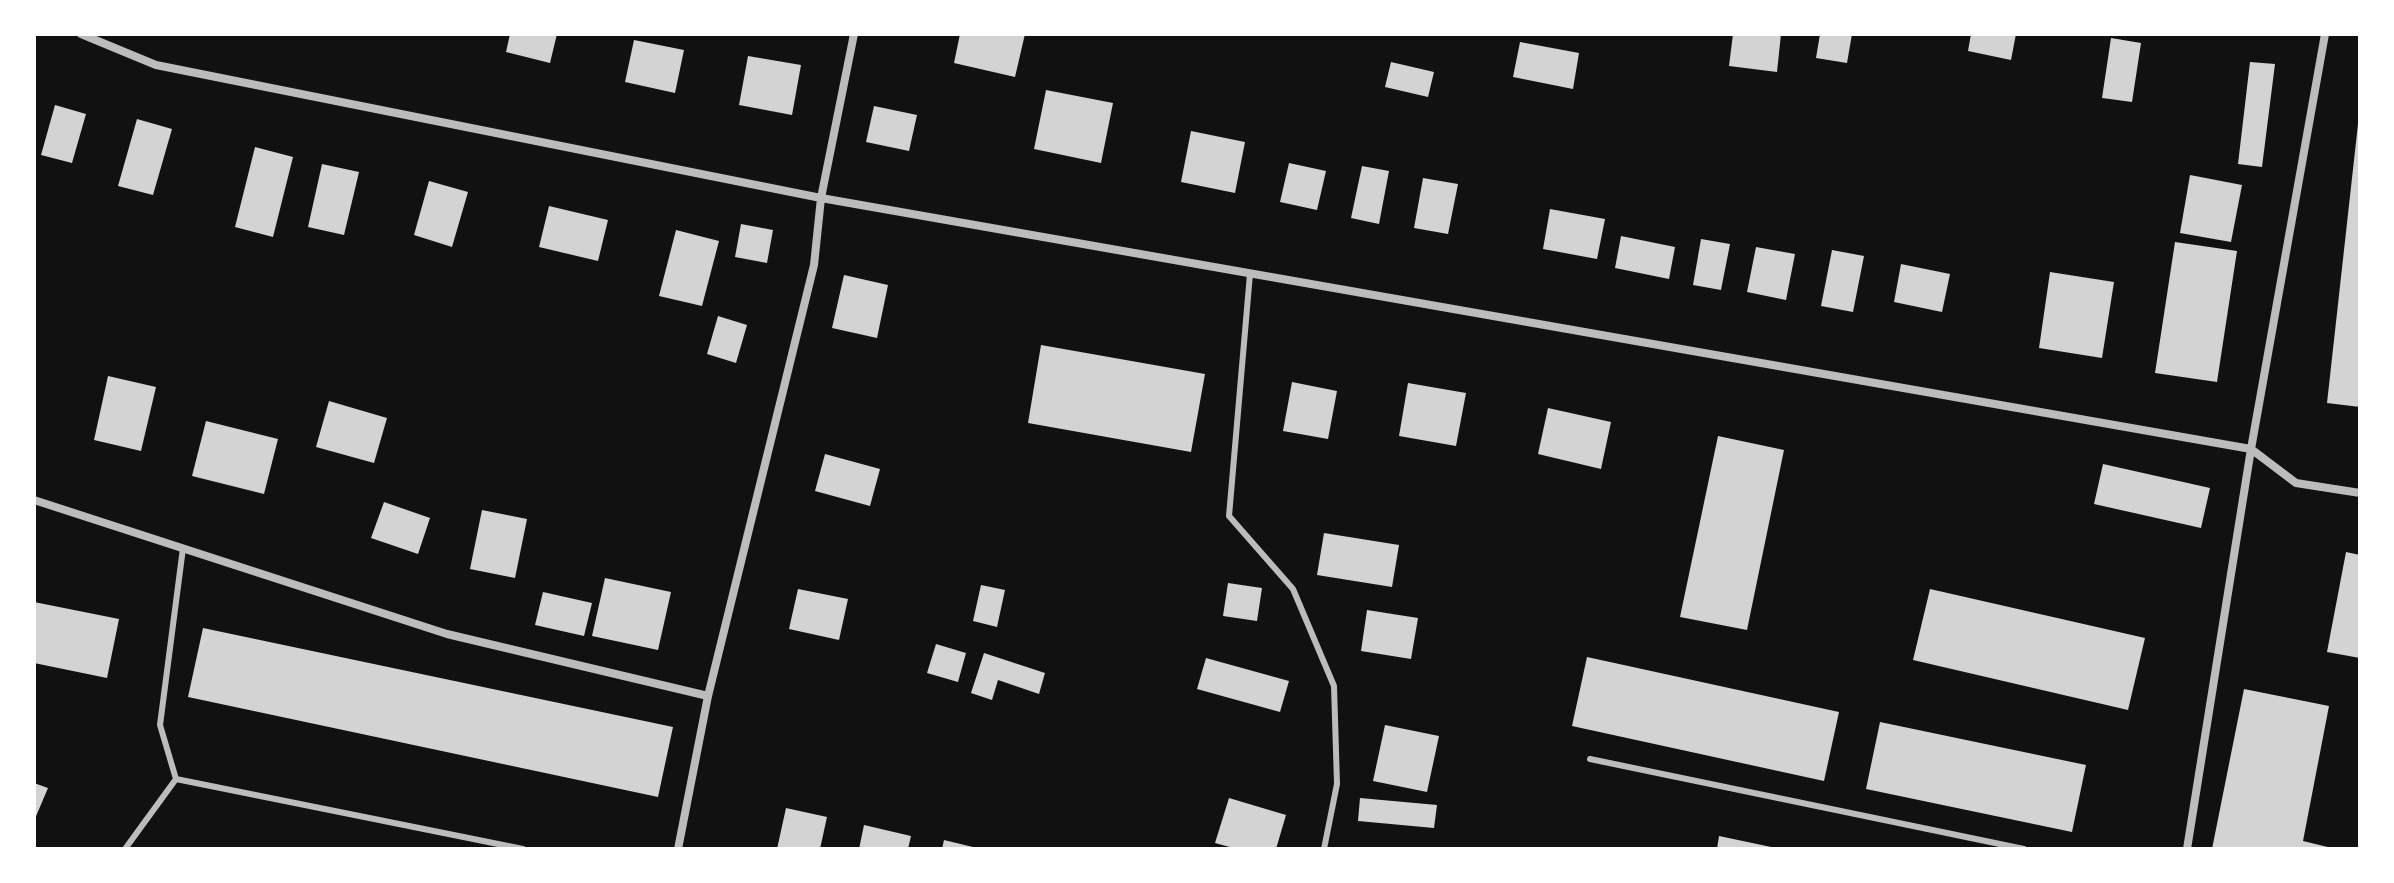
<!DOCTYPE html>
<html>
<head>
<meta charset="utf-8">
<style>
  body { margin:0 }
  #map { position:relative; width:2394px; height:883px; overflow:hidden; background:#111; font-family:Arial,sans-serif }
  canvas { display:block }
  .frame { position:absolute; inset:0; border:36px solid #fff; pointer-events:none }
</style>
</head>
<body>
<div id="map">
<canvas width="2394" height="883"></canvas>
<div class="frame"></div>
</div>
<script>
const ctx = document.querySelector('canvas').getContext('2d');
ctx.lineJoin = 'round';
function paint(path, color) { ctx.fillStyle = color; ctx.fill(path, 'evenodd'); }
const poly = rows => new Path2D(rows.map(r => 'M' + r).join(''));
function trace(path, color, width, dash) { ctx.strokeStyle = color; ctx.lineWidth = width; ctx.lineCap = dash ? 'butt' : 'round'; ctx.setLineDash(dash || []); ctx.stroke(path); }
const building = poly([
  [510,34,557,34,550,63,506,52],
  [960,34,1025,34,1015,77,954,63],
  [1733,34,1781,34,1777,72,1729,66],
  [1820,34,1852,34,1847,63,1816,58],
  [1971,34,2016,34,2011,60,1968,51],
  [2111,38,2141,43,2132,102,2102,98],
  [634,40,684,50,675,93,625,82],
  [1520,42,1579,53,1573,89,1513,77],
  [748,56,801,65,792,115,739,105],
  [1391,62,1434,72,1428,97,1385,87],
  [2250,62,2275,64,2262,167,2238,164],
  [1046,90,1113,103,1101,163,1034,149],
  [55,105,86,114,72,163,41,155],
  [874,106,917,115,909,151,866,142],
  [137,119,172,129,153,195,118,186],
  [2358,124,2360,124,2360,407,2327,403],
  [1191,131,1245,142,1235,193,1181,182],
  [255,147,293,157,273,237,235,227],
  [1289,163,1326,171,1317,210,1280,202],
  [322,164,359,172,344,235,308,227],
  [1362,166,1389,171,1379,224,1351,218],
  [2190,175,2242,185,2231,242,2180,233],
  [1423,178,1458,184,1448,234,1414,228],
  [429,181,468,192,452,247,414,235],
  [549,206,608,220,598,261,539,247],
  [1550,209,1605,219,1597,259,1543,249],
  [741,224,773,230,767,263,735,257],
  [676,230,719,241,702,306,659,296],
  [1621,236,1675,247,1669,279,1615,268],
  [1701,239,1730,244,1721,290,1693,285],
  [2175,242,2237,251,2217,382,2155,373],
  [1756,247,1795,254,1786,300,1747,292],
  [1832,250,1864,256,1853,312,1821,306],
  [1901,264,1950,274,1942,312,1894,302],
  [2050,272,2114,282,2102,358,2039,348],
  [844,275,888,285,877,338,832,328],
  [718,316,747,325,736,363,707,354],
  [1041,345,1205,374,1191,452,1028,423],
  [108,376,156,387,141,451,94,440],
  [1292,382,1337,391,1328,439,1283,431],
  [1408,383,1466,393,1456,446,1399,436],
  [329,401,387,418,374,463,316,447],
  [1548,408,1611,422,1601,469,1538,454],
  [206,421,278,439,264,494,192,476],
  [1718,436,1784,450,1747,630,1680,617],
  [825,454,880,469,870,506,815,491],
  [2103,464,2210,488,2201,528,2094,504],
  [384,502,430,518,418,554,371,538],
  [482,510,527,519,515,578,470,569],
  [1324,533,1399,545,1392,587,1317,575],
  [2346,552,2360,555,2360,658,2327,652],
  [605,578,671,592,658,650,592,636],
  [1228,583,1262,588,1257,621,1223,616],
  [981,585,1005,590,997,627,973,621],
  [798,589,848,599,839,640,789,629],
  [1930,589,2145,638,2128,710,1913,660],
  [543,592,592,603,584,636,535,625],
  [34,602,119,619,107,678,34,663],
  [1367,610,1418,618,1411,659,1361,651],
  [203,628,673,727,658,797,188,697],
  [936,644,966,653,958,682,927,673],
  [984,653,1045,673,1039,694,998,680,992,700,971,693],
  [1587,657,1839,712,1824,781,1572,726],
  [1206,658,1289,681,1280,712,1197,689],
  [2244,689,2329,706,2303,841,2336,849,2212,849],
  [1880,722,2086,765,2072,832,1866,789],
  [1385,725,1439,736,1427,792,1373,781],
  [34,783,48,788,34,821],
  [1229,798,1286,815,1276,849,1237,849,1215,843],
  [1360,798,1437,805,1434,828,1358,821],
  [786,808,827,817,820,849,777,849],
  [864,825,911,836,908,849,859,849],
  [1719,836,1776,848,1776,849,1717,849],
  [944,840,977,848,976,849,942,849]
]);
const service = poly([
  [1250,274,1229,516,1293,589,1334,686,1337,784,1324,849],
  [1590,759,2024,849],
  [176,779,160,725,183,548],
  [125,849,176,779,523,849]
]);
const minor = poly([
  [81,34,156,65,821,198,2251,449,2296,483,2360,493],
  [34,500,447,634,708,696],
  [678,849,708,696,814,265,821,198,854,34],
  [2187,849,2251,449,2325,34]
]);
paint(building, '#d3d3d3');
trace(service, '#bcbcbc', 6);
trace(minor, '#bcbcbc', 8);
</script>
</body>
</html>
